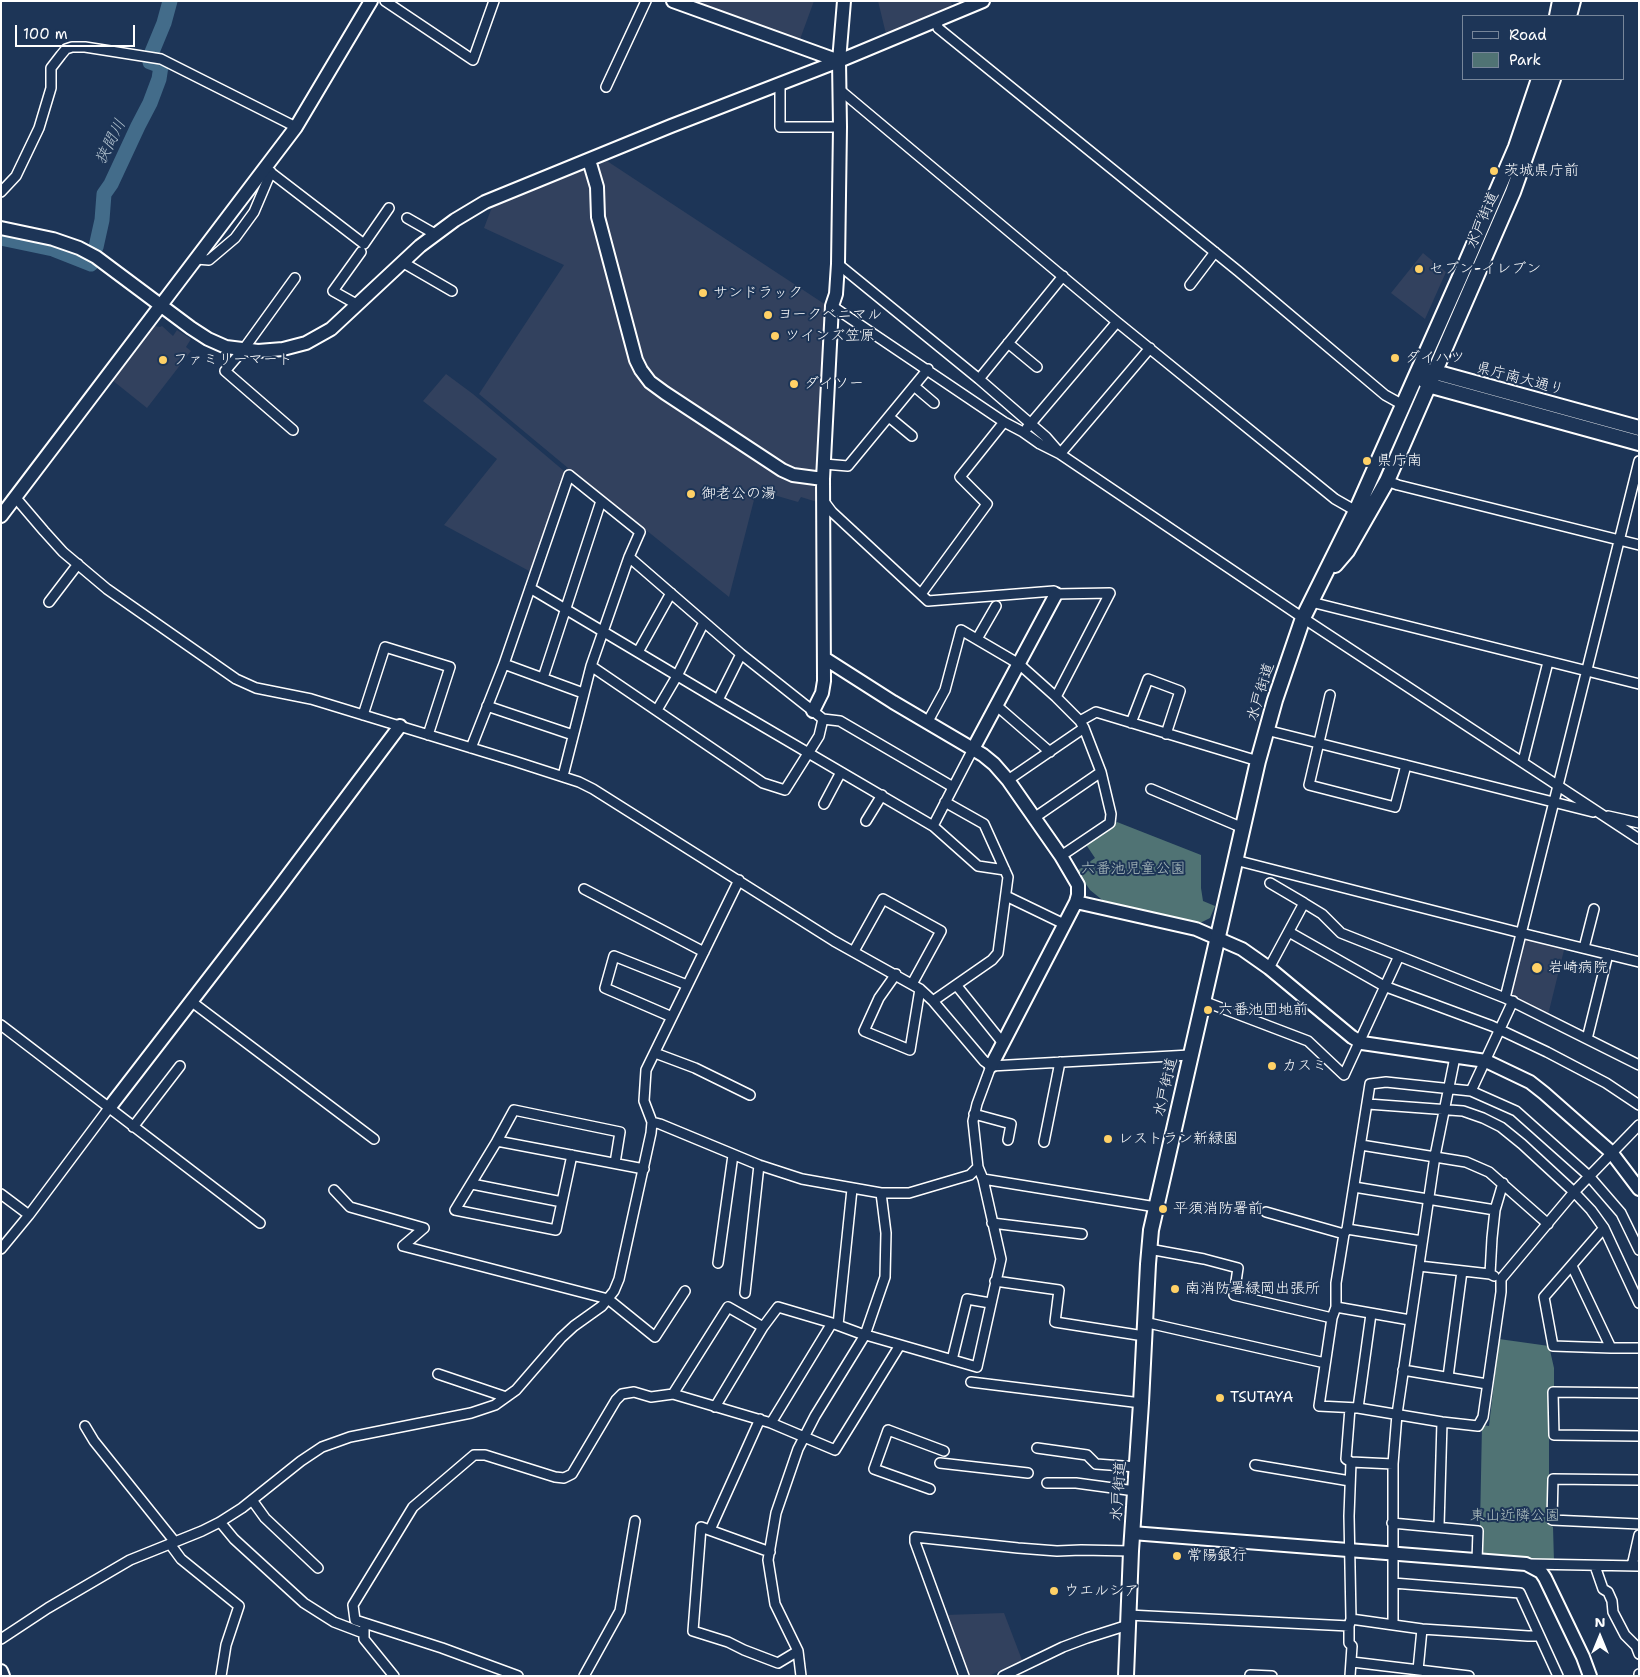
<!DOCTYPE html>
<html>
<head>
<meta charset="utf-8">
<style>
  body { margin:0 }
  #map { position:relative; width:1640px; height:1677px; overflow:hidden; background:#1d3557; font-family:"Shantell Sans",sans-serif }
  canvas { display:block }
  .frame { position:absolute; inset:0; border:2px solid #fff; pointer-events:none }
  .legend { position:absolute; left:1462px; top:15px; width:162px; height:65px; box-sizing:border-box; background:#1d3557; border:1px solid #77869a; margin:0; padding:6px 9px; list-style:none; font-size:15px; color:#fff }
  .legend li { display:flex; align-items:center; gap:10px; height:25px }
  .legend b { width:25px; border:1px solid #77869a }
  .north { position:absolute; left:1575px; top:1612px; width:50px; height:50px; -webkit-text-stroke:4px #1d3557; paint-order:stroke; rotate:0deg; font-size:14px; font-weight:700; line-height:20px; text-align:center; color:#fff }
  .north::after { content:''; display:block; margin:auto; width:18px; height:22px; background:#fff; clip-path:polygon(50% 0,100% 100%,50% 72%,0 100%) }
  .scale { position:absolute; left:15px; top:25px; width:120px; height:22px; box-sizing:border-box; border:2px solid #fff; border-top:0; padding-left:6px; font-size:15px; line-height:18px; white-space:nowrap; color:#fff; -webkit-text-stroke:4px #1d3557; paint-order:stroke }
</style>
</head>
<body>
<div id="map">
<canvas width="1640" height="1677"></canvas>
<div class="frame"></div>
<ul class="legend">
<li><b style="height:6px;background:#1d3557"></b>Road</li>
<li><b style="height:14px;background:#507374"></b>Park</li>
</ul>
<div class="north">N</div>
<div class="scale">100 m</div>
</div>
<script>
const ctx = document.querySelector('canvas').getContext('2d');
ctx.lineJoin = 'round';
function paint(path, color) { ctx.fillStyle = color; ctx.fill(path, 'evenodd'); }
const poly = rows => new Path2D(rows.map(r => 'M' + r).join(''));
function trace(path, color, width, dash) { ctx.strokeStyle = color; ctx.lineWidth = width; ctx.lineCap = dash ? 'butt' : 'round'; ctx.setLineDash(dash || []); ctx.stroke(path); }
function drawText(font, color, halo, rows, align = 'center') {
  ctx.font = font + ' "Shantell Sans","Klee One",sans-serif'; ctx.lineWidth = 4; ctx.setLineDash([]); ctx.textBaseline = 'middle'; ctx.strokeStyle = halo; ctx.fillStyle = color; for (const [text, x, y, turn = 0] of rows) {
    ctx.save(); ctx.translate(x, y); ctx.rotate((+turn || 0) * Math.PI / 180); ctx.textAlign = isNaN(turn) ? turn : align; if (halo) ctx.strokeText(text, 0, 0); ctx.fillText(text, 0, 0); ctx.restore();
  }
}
const built = poly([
  [688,1,814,1,799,42],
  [878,1,951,1,952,6,886,34],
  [607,161,826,305,817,502,801,497,798,502,774,495,761,487,759,496,755,496,729,597,646,530,569,470,566,472,531,572,444,525,497,459,423,401,446,374,473,394,564,471,568,468,479,394,564,265,484,228,492,207],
  [1423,253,1446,272,1425,319,1391,293],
  [154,326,160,327,162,326,173,336,177,330,191,339,186,347,191,351,147,408,112,380],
  [1524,936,1565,946,1548,1015,1513,997,1509,993],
  [1004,1613,1022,1660,989,1676,966,1676,945,1615]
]);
const green = poly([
  [1117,822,1201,855,1201,888,1203,901,1215,906,1210,918,1200,923,1192,923,1106,903,1090,890,1077,871,1095,858,1085,843],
  [1499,1339,1549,1346,1554,1368,1554,1388,1549,1388,1549,1525,1553,1527,1554,1562,1486,1557,1482,1554,1480,1527,1482,1425,1489,1426]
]);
const river = poly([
  [152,52,164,23,170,1],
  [1,238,53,249,91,264,92,261],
  [96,247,102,220,104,194,111,184,138,126,150,103,159,79,161,66,150,62,150,61]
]);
const street = poly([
  [385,1,473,60,494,1],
  [937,20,938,28,1238,271,1385,395,1403,405],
  [780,83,780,127,840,127],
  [606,87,646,1],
  [840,90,1117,322,1335,499,1356,511],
  [265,168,364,244,389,208],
  [1,192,16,176,39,128,51,88,51,68,61,55,66,49,72,47,85,47,161,59,296,127],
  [407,218,435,234],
  [196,259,209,260,235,238,254,212,271,172],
  [402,262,452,291],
  [838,264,979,379,1046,437,1059,452],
  [1190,285,1215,252],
  [358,305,333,291,361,252],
  [832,306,1004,422,1023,432,1040,444,1060,454,1303,618,1639,839],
  [1008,343,1037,367],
  [979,379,1063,276],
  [914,386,934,403],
  [889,417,912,436],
  [1027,428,1117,322],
  [293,430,225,371,243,350,295,278],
  [1060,454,1150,348],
  [824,464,848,466,928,369],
  [1387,481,1398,485,1639,545],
  [15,497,44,531,63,552,107,589,236,679,256,688,311,699,514,761,579,782,593,789,834,941,920,989,933,1001,984,1061,991,1066,1190,1055],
  [823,500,832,512,928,601,1054,591,1056,594,1110,593,1056,697],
  [629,557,741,654,823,719,840,721,953,787],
  [530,588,718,700,933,826,978,866,1005,870],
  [921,594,987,504,960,477,1004,422],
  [49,602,78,564],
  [1311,602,1639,684],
  [977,639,996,606],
  [638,652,671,593],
  [504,664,583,693],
  [591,666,763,783,785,790,819,736,823,719],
  [543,678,601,501],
  [1330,695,1309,785,1395,807,1406,765],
  [718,700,741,654],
  [487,706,573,735],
  [997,706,1050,752],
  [657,710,677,676,704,622],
  [363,715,385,647,450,667,428,735],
  [1080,721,1096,712,1258,761],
  [927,723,945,690,961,630,1019,664,1056,697,1080,721,1084,728,1101,772,1111,814,1110,823,1061,856],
  [1131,723,1148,679,1180,691,1166,734],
  [1266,730,1593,812],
  [471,748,504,664,569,475,640,532,629,557,591,666,563,776],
  [1523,761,1548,662],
  [1008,780,1084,728],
  [1151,789,1243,828],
  [824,804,841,772],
  [1608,816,1639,823],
  [1034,818,1101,772],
  [866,821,882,795],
  [933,826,973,749],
  [1235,860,1521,933,1639,962],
  [1270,883,1304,903],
  [584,889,704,952],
  [1006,896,1064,924],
  [1289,932,1384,986,1492,1026,1547,1052,1606,1083,1639,1105],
  [1584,948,1594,909],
  [854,951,883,899,941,931,912,984],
  [1269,968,1304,903,1322,914,1341,933,1505,998,1639,1065],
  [896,974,879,998,864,1031,910,1050,920,989],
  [957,986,1002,1042],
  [1505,998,1639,461],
  [933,1001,992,960,998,953,1008,877,984,824,945,802],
  [1203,1001,1308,1041,1344,1075,1399,956],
  [192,1002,374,1139],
  [672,1017,605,988,614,956,687,985],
  [1,1025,260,1223],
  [1587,1039,1608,954],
  [655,1053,695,1068,750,1095],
  [1471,1091,1513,1001],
  [1368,1104,1463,1111,1483,1118,1501,1127,1522,1144,1574,1192,1591,1210,1604,1228,1639,1303],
  [974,1114,1011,1124,1008,1140],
  [652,1122,660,1124,759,1165,802,1179,881,1193,909,1193,970,1175,978,1167,973,1121,977,1104,991,1066],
  [133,1127,180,1066],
  [497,1141,455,1210,556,1230,572,1155],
  [1044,1142,1060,1062],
  [1361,1145,1466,1162,1489,1172,1548,1224],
  [615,1163,620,1132,514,1110,497,1141,644,1169],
  [983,1179,1156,1207],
  [472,1184,562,1202],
  [1354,1187,1495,1210],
  [334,1190,350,1207,424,1228,403,1246,608,1299,655,1337,685,1291],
  [1,1194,29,1215],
  [1266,1212,1344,1234],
  [992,1223,1082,1234],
  [1604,1228,1544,1297,1553,1346,1611,1348],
  [1347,1229,1422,1241],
  [1,1249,29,1215,109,1108],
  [1149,1249,1204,1259,1238,1268,1234,1295,1332,1318],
  [718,1263,733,1155],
  [1419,1266,1490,1274,1494,1276],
  [1572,1266,1611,1348,1639,1348],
  [1490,1274,1492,1238,1495,1210,1503,1183],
  [995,1281,1059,1290,1055,1322,1144,1336],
  [745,1293,759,1165],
  [1336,1307,1336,1283,1344,1234,1347,1229,1370,1084,1386,1082,1471,1091,1516,1111,1589,1176,1621,1213,1639,1250],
  [1410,1320,1336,1307,1332,1318,1319,1406,1358,1408,1442,1422,1478,1426,1483,1417,1501,1292,1501,1279,1574,1192,1639,1125],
  [1144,1322,1325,1363],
  [838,1325,852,1189],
  [952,1360,967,1299,990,1303],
  [1403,1370,1487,1384],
  [438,1374,506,1397],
  [1448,1377,1462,1271],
  [971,1382,1141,1403],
  [1639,1393,1553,1392,1554,1435,1639,1436],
  [673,1394,728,1307,763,1327],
  [715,1407,763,1327,778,1307,832,1323,859,1333,977,1367,1001,1259,983,1179,978,1167],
  [1350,1408,1346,1459,1351,1462,1393,1464],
  [1358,1408,1371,1314],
  [771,1423,832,1323],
  [85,1426,94,1441,175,1542],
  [1037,1448,1087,1455,1096,1464,1137,1467],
  [940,1463,1028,1473],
  [1255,1465,1350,1481],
  [1639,1480,1553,1479,1552,1520,1639,1524],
  [1047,1483,1076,1483,1135,1491],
  [930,1489,874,1469,888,1430,944,1451],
  [252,1500,265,1518,318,1568],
  [220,1522,234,1539,304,1603,334,1622,363,1633],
  [1392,1523,1478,1531,1477,1561],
  [1439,1526,1442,1422],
  [710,1530,760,1419],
  [170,1544,181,1559,239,1606,226,1645,221,1676],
  [770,1552,701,1527,693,1631,728,1642,744,1650,778,1663,798,1651],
  [1529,1564,1639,1566],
  [1595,1566,1603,1589,1608,1592,1612,1601,1613,1612,1625,1635,1636,1646,1639,1654],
  [1632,1566,1639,1535],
  [1393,1583,1520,1593,1558,1676],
  [1128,1615,1349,1626],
  [1351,1619,1422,1629,1528,1636,1539,1636],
  [1393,1625,1393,1464,1397,1414,1435,1156,1455,1057],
  [364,1629,364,1639,394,1676],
  [1,1639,48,1608,130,1560,202,1531,220,1522,242,1508,301,1461,322,1447,350,1437,471,1413,495,1405,516,1390,561,1338,574,1326,602,1306,614,1291,619,1279,651,1133,652,1122,644,1101,646,1070,739,880],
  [1352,1662,1469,1676],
  [1418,1670,1422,1629],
  [1250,1675,1272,1676],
  [518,1676,442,1648,355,1620,353,1605,413,1507,474,1455,485,1455,555,1477,564,1478,572,1474,616,1400,622,1394,634,1392,651,1397,673,1394,771,1423,835,1450,900,1345],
  [584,1676,620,1611,635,1521],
  [801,1676,798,1651,775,1604,768,1560,776,1513,798,1449,815,1416,865,1335,885,1277,886,1233,881,1193],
  [964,1676,915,1542,915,1537,1018,1548,1057,1551,1081,1550,1131,1551],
  [1003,1676,1063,1647,1087,1638,1128,1625],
  [1350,1676,1352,1646,1349,1643,1349,1626,1351,1619,1349,1516,1351,1462],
  [1639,1676,1639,1674]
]);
const secondary = poly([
  [673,1,839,61],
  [589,160,597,187,598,217,636,360,641,370,650,382,665,393,782,470,793,475,823,479],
  [1,228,53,239,79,248,96,257,191,328,208,339,226,347,258,351,283,349,306,343,331,329,420,246,455,220,485,202,671,126,839,61,983,1],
  [1,516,296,127,371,1],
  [824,658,893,702,983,755,994,764,1008,780,1061,856,1078,885,1078,895,1076,902,991,1066],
  [813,711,822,693,824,681,823,479,832,306,836,294,838,264,840,127,839,61,844,1],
  [973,749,1056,594],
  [1076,902,1196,929,1242,949,1269,968,1352,1037,1362,1043,1486,1061,1530,1082,1544,1093,1611,1152,1639,1189],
  [109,1108,274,894,400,726],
  [1132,1533,1526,1564,1541,1572,1545,1578,1583,1657,1590,1676],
  [1,1671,3,1676]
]);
const primary = poly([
  [1557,16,1560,1],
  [1569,16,1573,1],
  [1426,372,1435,372,1639,428],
  [1423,378,1428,385,1639,443],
  [1335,565,1347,551,1387,481,1513,192,1553,79],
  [1126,1676,1131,1551,1141,1403,1148,1264,1151,1230,1258,761,1275,700,1303,618,1356,511,1459,279,1516,147,1539,79]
]);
const markers = [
  [1494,171,5,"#ffd166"],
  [1419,269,5,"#ffd166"],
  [703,293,5,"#ffd166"],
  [768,315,5,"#ffd166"],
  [775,336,5,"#ffd166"],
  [1395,358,5,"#ffd166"],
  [163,360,5,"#ffd166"],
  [794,384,5,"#ffd166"],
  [1367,461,5,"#ffd166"],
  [691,494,5,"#ffd166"],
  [1537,968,6,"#ffd166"],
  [1208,1010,5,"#ffd166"],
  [1272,1066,5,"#ffd166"],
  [1108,1139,5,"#ffd166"],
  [1163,1209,5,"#ffd166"],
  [1175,1289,5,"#ffd166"],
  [1220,1398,5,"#ffd166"],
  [1177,1556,5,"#ffd166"],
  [1054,1591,5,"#ffd166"]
];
const poiNames = [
  ["茨城県庁前",1504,171],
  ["セブン-イレブン",1429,269],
  ["サンドラック",713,293],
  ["ヨークベニマル",778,315],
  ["ツインズ笠原",785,336],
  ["ダイハツ",1405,358],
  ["ファミリーマート",173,360],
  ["ダイソー",804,384],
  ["県庁南",1377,461],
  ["御老公の湯",701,494],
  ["岩崎病院",1548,968],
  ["六番池団地前",1218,1010],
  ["カスミ",1282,1066],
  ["レストラン新緑園",1118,1139],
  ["平須消防署前",1173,1209],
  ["南消防署緑岡出張所",1185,1289],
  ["TSUTAYA",1230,1398],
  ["常陽銀行",1187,1556],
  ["ウエルシア",1064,1591]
];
const streetNames = [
  ["水戸街道",1483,220,-67],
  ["県庁南大通り",1520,379,15],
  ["水戸街道",1261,692,-73],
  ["水戸街道",1166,1087,-77],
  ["水戸街道",1119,1491,-86]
];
const parkNames = [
  ["六番池児童公園",1133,869],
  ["東山近隣公園",1515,1516]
];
const waterNames = [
  ["狭間川",111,142,-63]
];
paint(built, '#32415e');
paint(green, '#507374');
trace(river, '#436c8a', 15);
trace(street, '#fff', 12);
trace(secondary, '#fff', 16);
trace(primary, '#fff', 18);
trace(street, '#1d3557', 9);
trace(secondary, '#1d3557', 12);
trace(primary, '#1d3557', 14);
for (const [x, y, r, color] of markers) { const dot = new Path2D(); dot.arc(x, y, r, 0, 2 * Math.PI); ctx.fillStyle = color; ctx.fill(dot); trace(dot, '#1d3557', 2); }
drawText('15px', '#fff', '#1d3557', poiNames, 'left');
drawText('15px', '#fff', '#1d3557', streetNames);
drawText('15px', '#b0c0c0', '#1d3557', parkNames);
drawText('italic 16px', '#b4c4d0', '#1d3557', waterNames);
</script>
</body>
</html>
